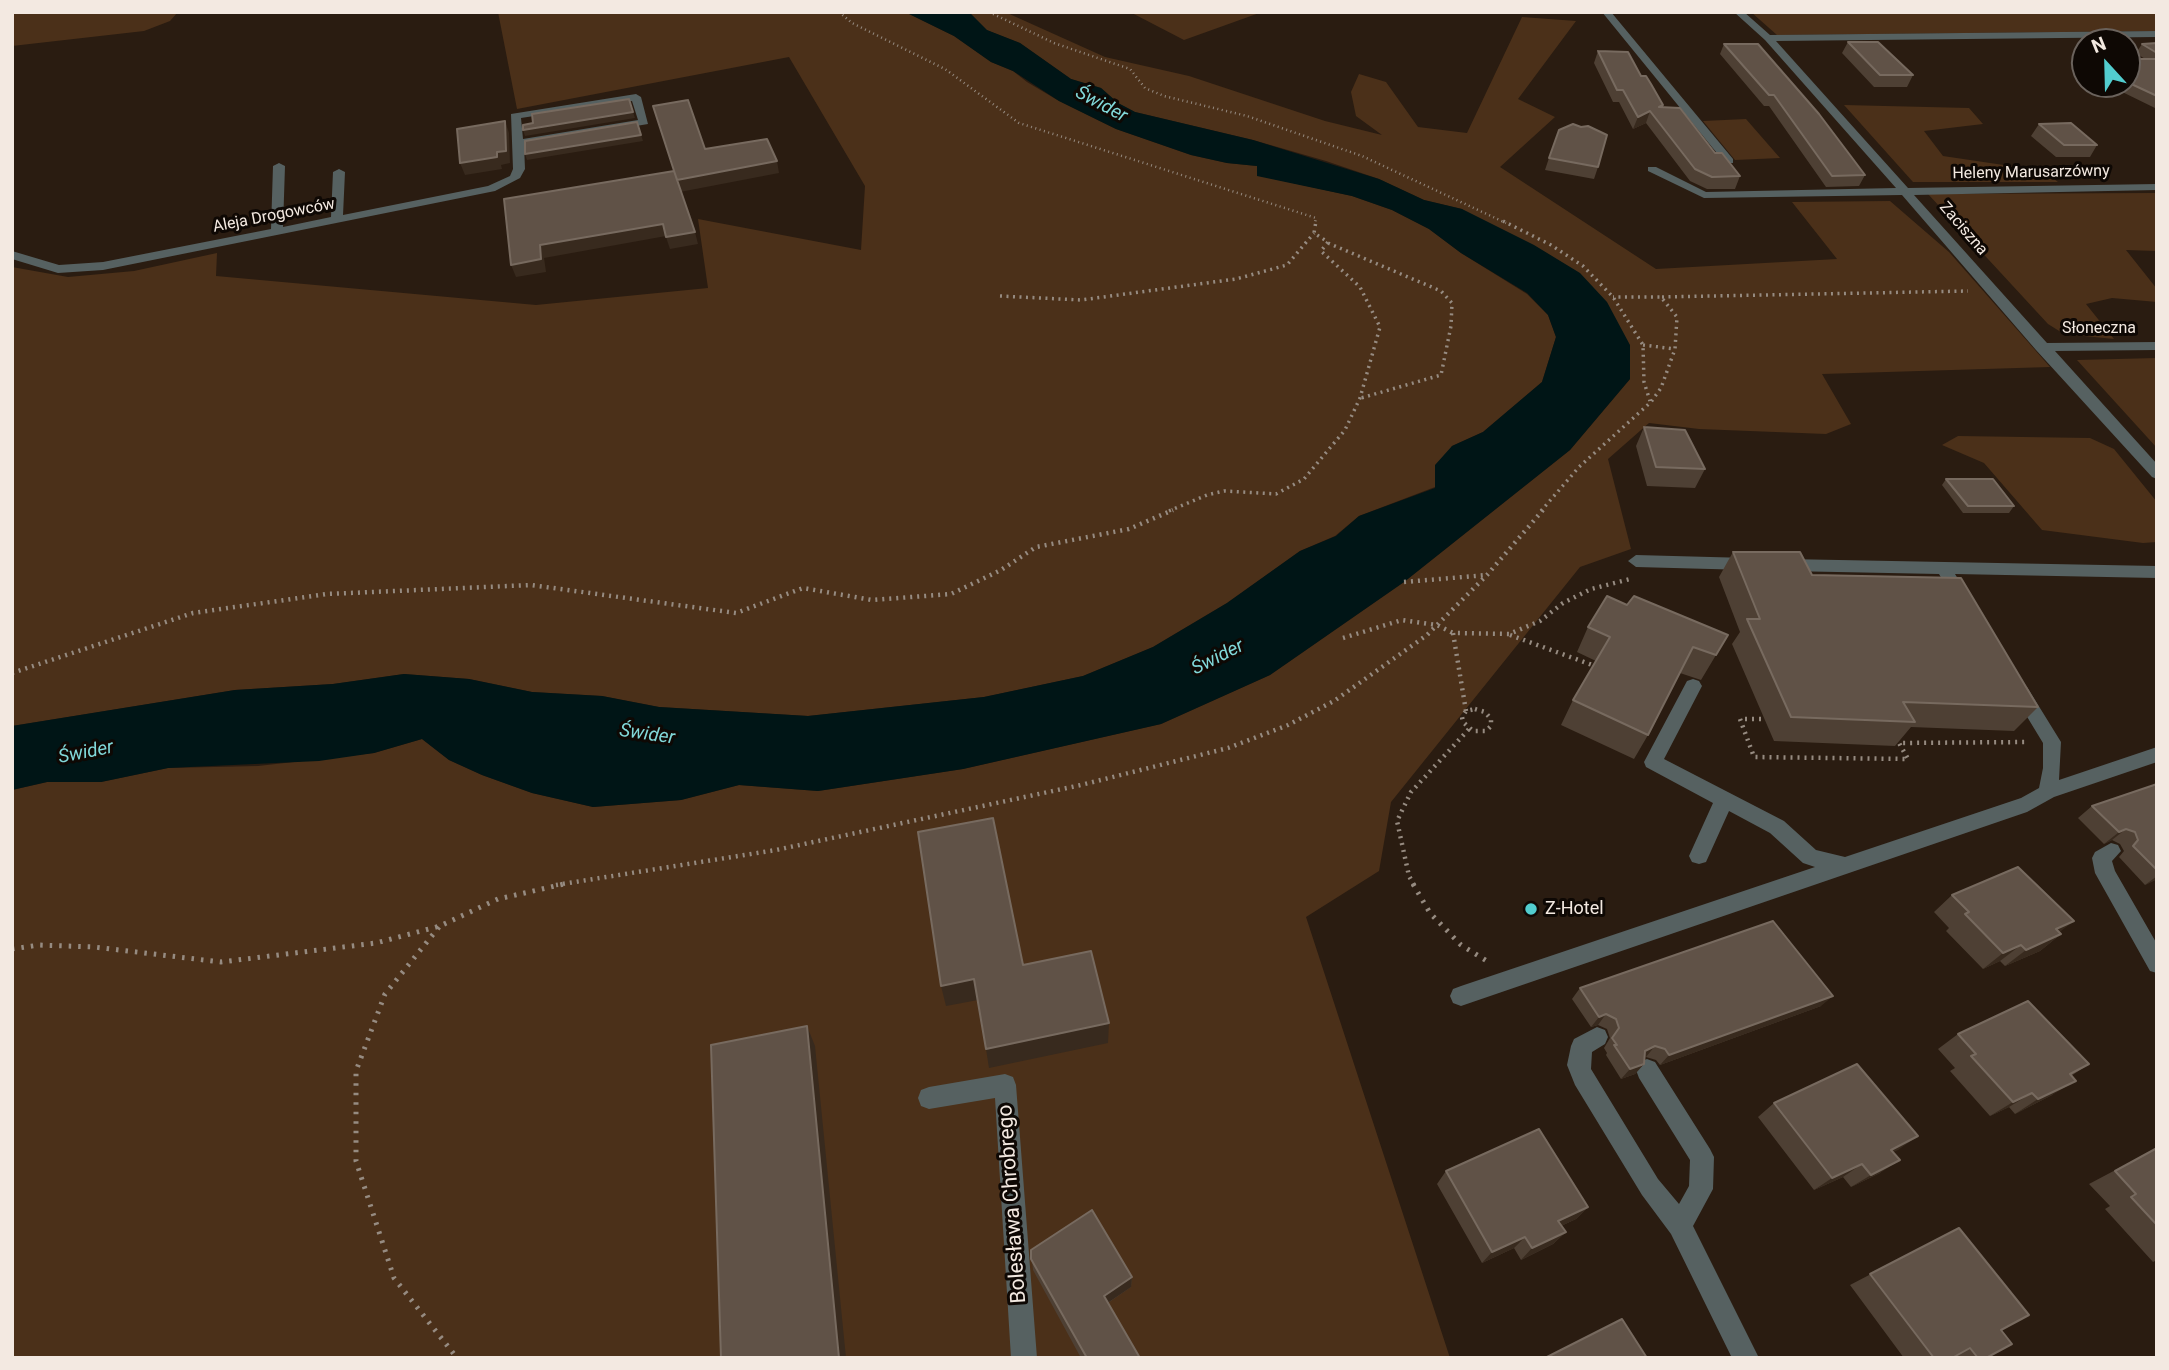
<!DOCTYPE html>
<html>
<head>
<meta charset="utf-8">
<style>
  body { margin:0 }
  #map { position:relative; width:2169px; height:1370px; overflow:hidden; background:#2a1c11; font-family:Roboto,sans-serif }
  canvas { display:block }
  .frame { position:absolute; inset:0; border:14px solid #f3e9e1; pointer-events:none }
  .north { position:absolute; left:2071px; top:28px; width:70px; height:70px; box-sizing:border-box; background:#0e0804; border:2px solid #6a625c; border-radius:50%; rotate:338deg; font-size:19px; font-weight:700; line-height:28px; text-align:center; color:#f3e9e1 }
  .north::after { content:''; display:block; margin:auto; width:24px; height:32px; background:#52cdcf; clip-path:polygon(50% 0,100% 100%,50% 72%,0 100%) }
</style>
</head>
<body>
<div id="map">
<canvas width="2169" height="1370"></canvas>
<div class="frame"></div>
<div class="north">N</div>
</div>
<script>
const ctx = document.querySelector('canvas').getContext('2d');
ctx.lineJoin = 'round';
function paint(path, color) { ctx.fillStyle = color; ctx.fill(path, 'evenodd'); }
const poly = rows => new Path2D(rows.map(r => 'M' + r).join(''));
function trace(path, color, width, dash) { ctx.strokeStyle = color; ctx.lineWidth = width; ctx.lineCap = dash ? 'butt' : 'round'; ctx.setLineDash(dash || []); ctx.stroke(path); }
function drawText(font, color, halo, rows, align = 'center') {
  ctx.font = font + ' Roboto,sans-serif'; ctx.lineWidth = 6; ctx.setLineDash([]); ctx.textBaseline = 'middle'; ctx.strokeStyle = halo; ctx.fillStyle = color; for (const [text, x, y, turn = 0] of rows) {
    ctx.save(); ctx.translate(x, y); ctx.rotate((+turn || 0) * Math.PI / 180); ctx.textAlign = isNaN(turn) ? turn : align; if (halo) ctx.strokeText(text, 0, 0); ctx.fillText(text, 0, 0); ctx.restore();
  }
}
const green = poly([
  [12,12,178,12,170,21,144,31,12,46],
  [498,12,905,12,954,36,991,62,1013,71,1027,82,1059,101,1116,129,1191,155,1227,163,1257,166,1257,175,1352,196,1392,210,1429,229,1461,253,1527,294,1548,315,1556,337,1542,382,1483,432,1452,446,1435,487,1359,516,1335,536,1300,551,1227,603,1153,647,1083,676,984,697,808,716,659,707,602,696,532,692,469,679,404,674,333,684,235,690,12,726,12,267,68,277,134,271,217,253,216,276,536,305,708,288,698,219,861,250,865,186,789,57,517,109],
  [969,12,1005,12,1105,57,1189,76,1325,121,1382,135,1356,116,1351,92,1359,74,1386,82,1418,127,1467,133,1522,17,1576,21,1518,99,1555,117,1500,167,1656,269,1837,259,1792,202,1890,201,1949,252,2050,367,1822,374,1851,424,1826,434,1699,429,1649,423,1608,459,1631,549,1580,567,1391,802,1379,871,1306,917,1450,1358,12,1358,12,790,47,782,101,782,168,768,258,766,374,753,422,739,449,760,482,775,532,793,593,807,681,800,739,785,818,791,963,769,1161,724,1270,675,1404,582,1570,450,1630,379,1462,209,1424,200,1379,179,1326,161,1253,140,1135,112,1118,103,1101,88,1071,79,1020,43,986,30],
  [1130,12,1262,12,1184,40],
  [1751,12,2157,12,2157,31,1777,35],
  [1844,105,1969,108,1983,124,1924,131,1943,156,2044,171,2058,182,1913,182],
  [1746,119,1780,158,1735,160,1703,121],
  [2157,193,2157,251,2126,250,2157,289,2157,302,2112,298,2086,304,2114,339,2064,334,2048,324,1928,194],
  [2157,358,2157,448,2077,360],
  [1958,436,2090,438,2114,449,2157,502,2157,542,2143,543,2042,530,1984,463,1942,445]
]);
const water = poly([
  [905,12,969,12,987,30,1020,43,1071,79,1101,88,1118,103,1135,112,1253,140,1379,179,1424,200,1462,209,1534,245,1580,273,1607,302,1630,345,1630,379,1570,450,1404,582,1270,675,1161,724,963,769,818,791,739,785,681,800,593,807,532,793,482,775,449,760,422,739,374,753,319,761,168,768,101,782,47,782,12,790,12,726,235,690,333,684,404,674,469,679,532,692,602,696,659,707,808,716,984,697,1083,676,1153,647,1227,603,1300,551,1336,536,1359,516,1435,488,1435,465,1452,446,1483,432,1542,382,1556,337,1548,315,1527,293,1461,253,1429,229,1392,210,1352,196,1257,176,1257,166,1227,163,1191,155,1116,129,1059,101,1013,71,991,62,954,36]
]);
const pathFar3 = poly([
  [839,12,852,23,945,69,1019,123,1316,218,1315,223],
  [989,12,1054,43,1130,69,1145,88,1164,96,1247,116,1362,156,1506,223]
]);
const pathFar2 = poly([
  [1503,221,1551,245,1583,266,1613,297,1643,345,1644,382,1650,401],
  [1328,243,1441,291,1452,303,1451,326,1441,375,1361,398],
  [1000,296,1081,300,1236,279,1287,265,1314,233],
  [1662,297,1968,291],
  [1643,345,1675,349],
  [1169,511,1207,495,1224,491,1276,494,1304,479,1345,430,1360,398,1380,327,1360,287,1321,251,1328,242,1314,233,1316,221],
  [1541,511,1579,467,1651,402,1661,388,1675,349,1677,317,1661,297,1613,297]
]);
const pathFar1 = poly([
  [1404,582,1487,575],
  [1510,635,1595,666],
  [1343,638,1402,620,1437,625,1453,633],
  [12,673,193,613,327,594,531,585,736,613,803,588,872,600,951,594,1001,570,1036,547,1129,529,1173,510],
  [1475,709,1485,712,1491,719,1491,726,1486,731,1473,731,1463,722,1462,717,1466,711,1475,709],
  [1466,711,1453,633,1509,634,1540,621,1563,603,1591,589,1630,579],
  [1761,719,1740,719,1754,757,1908,759,1899,743,2027,742],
  [556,885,776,850,1081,785,1228,748,1288,725,1334,701,1427,635,1487,575,1543,510],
  [1414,885,1409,876,1397,821,1411,792,1469,729]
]);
const path = poly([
  [1413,884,1430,913,1461,945,1490,963],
  [439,927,385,994,356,1071,356,1161,394,1278,457,1358],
  [12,949,39,945,94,947,221,962,376,943,440,926,498,899,564,884]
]);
const minor = poly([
  [1602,12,1611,12,1733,159,1733,163,1725,163,1602,12],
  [1734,12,1744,12,1770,35,2157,31,2157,37,1776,41,1908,188,2157,184,2157,190,1914,195,2047,343,2157,342,2157,350,2055,351,2157,464,2157,479,2152,477,2036,350,1902,195,1704,198,1648,171,1648,167,1656,167,1706,192,1896,188,1765,40,1734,12],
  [636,94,641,97,648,124,524,145,525,169,520,178,495,191,103,270,58,273,12,259,12,251,59,265,103,262,271,229,273,166,279,163,285,166,283,227,331,217,333,172,339,169,345,172,343,215,488,186,510,176,513,169,511,114,636,94],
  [632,101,638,120,523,139,521,118,632,101],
  [1636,555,1748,558,1756,564,1748,570,1636,567,1628,561,1636,555],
  [1786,559,2157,566,2157,578,1955,574,1969,597,1961,603,1955,601,1939,574,1786,571,1778,565,1786,559],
  [1693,679,1699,681,1702,686,1664,759,1784,821,1816,850,1845,857,2021,798,2039,788,2043,768,2043,743,2012,692,2015,687,2021,685,2027,687,2061,742,2059,780,2157,747,2157,762,2054,797,2027,812,1461,1006,1453,1003,1450,996,1453,989,1461,986,1815,867,1803,863,1770,833,1729,811,1706,862,1699,864,1692,862,1689,856,1713,803,1646,767,1644,762,1687,681,1693,679],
  [2111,843,2118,845,2121,851,2112,861,2115,871,2157,944,2157,973,2150,971,2095,873,2092,858,2095,852,2111,843],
  [1597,1027,1605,1030,1608,1037,1605,1044,1592,1052,1591,1069,1658,1179,1679,1204,1689,1186,1690,1160,1639,1078,1636,1070,1639,1062,1647,1059,1655,1062,1710,1149,1714,1157,1713,1189,1693,1226,1759,1358,1732,1358,1671,1234,1642,1195,1575,1085,1567,1065,1571,1046,1574,1039,1597,1027],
  [1005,1074,1013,1077,1016,1085,1037,1358,1011,1358,995,1098,929,1109,921,1106,918,1098,921,1090,929,1087,1005,1074]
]);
const wall = poly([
  [1848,42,1913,75,1907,87,1874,87,1842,53],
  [2157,43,2157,109,2106,84,2127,84,2127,59,2145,59,2136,53,2142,44],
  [1724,44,1865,175,1859,186,1826,187,1769,106,1764,106,1720,54],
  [1598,51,1641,76,1663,105,1663,108,1740,176,1735,189,1707,189,1690,181,1646,123,1633,129,1619,102,1613,102,1594,63],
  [2081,59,2085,59,2085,73,2075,68],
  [2039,124,2097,145,2090,157,2056,157,2031,136],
  [1549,158,1598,167,1594,179,1545,170],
  [1644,427,1705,469,1695,488,1647,486,1636,446],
  [1946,479,2014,506,2009,513,1963,513,1942,485],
  [1733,552,1812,575,2038,707,2014,731,1911,727,1895,746,1774,741,1732,644,1740,632,1719,577],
  [1627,605,1728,635,1701,680,1680,673,1648,735,1634,759,1561,725,1573,700,1596,661,1577,652,1588,627],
  [2157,784,2157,879,2145,885,2119,857,2124,851,2120,844,2112,840,2104,844,2078,818,2092,806],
  [1952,895,2059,932,2061,934,2040,951,2005,966,2000,961,1983,969,1946,931,1949,928,1934,912],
  [1580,988,1821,1006,1660,1065,1656,1060,1646,1057,1644,1057,1644,1064,1635,1074,1621,1079,1606,1055,1607,1053,1604,1048,1610,1038,1607,1029,1598,1025,1591,1027,1572,999],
  [1958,1034,2089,1064,2071,1076,2052,1095,2015,1114,2009,1107,1990,1116,1950,1071,1955,1068,1938,1049],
  [1774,1103,1918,1136,1893,1152,1880,1173,1851,1187,1843,1177,1814,1190,1758,1117],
  [2157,1148,2157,1260,2153,1262,2105,1209,2110,1206,2089,1184],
  [1446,1171,1588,1207,1576,1219,1561,1226,1566,1232,1553,1244,1521,1260,1514,1248,1482,1263,1437,1184],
  [1959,1228,2001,1330,1986,1358,1904,1358,1850,1285],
  [1031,1250,1132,1277,1131,1287,1108,1303,1140,1358,1081,1358,1033,1270]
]);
const shadedWall = poly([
  [1650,111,1646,123,1633,129,1638,117],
  [633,112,635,118,525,136,523,130],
  [505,121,509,133,510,163,501,165,502,169,465,175,460,163],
  [641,135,643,141,527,160,525,154],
  [777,161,779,173,680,192,677,180],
  [663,224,666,236,544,258,546,272,516,277,511,265,540,245],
  [695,232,698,244,670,249,666,237],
  [2126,829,2112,840,2104,844,2119,832],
  [2157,876,2157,879,2145,885],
  [2074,921,2053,937,2056,929],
  [2061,934,2040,951,2005,966,2026,950],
  [2021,945,2000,961,1983,969,2003,953],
  [974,979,978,1000,946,1006,941,986],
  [1833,996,1821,1006,1660,1065,1669,1055],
  [1606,1014,1598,1025,1591,1027,1599,1017],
  [1109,1023,1108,1043,989,1068,986,1049],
  [807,1026,815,1046,846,1358,839,1358],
  [1655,1046,1646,1057,1637,1061,1645,1051],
  [1644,1064,1635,1074,1621,1079,1630,1069],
  [2076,1081,2052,1095,2015,1114,2038,1099],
  [2032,1093,2009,1107,1990,1116,2013,1102],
  [1918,1136,1898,1150,1871,1163,1891,1150],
  [1900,1160,1880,1173,1851,1187,1871,1175],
  [1862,1164,1843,1177,1814,1190,1832,1178],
  [1588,1207,1576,1219,1546,1233,1558,1221],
  [1566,1232,1553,1244,1521,1260,1532,1248],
  [1525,1237,1514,1248,1482,1263,1492,1252],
  [1132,1277,1131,1287,1103,1306,1104,1296]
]);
const building = poly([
  [1848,42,1878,42,1913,75,1880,75,1848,42],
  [2157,43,2157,53,2142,44,2157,43],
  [1724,44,1758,44,1819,114,1865,175,1832,176,1774,95,1769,95,1724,44],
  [1598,51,1628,52,1641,76,1646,76,1651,84,1663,105,1659,107,1680,108,1715,153,1722,153,1740,176,1712,177,1695,169,1650,111,1638,117,1623,90,1617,90,1598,51],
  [2127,59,2157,59,2157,96,2127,82,2127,59],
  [629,99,633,112,523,130,523,125,533,123,532,114,629,99],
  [688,100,705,149,767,139,777,161,677,180,653,106,688,100],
  [505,121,506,151,497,152,497,157,460,163,457,129,505,121],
  [637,122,641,135,525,154,525,141,637,122],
  [2071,123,2097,145,2064,145,2039,124,2071,123],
  [1573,124,1581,127,1588,126,1607,135,1598,167,1549,158,1559,130,1573,124],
  [674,171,695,232,666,237,663,224,540,245,541,259,511,265,504,199,674,171],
  [1644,427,1685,430,1705,469,1656,467,1644,427],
  [1946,479,1993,479,2014,506,1968,506,1946,479],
  [1733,552,1800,552,1812,575,1961,578,2038,707,1903,702,1915,722,1791,717,1747,619,1760,619,1733,552],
  [1607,596,1627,605,1634,596,1728,635,1716,655,1693,647,1648,735,1573,700,1610,637,1588,627,1607,596],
  [2157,784,2157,870,2133,846,2138,840,2135,832,2126,829,2119,832,2092,806,2157,784],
  [993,818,1023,965,1091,951,1109,1023,986,1049,974,979,941,986,918,832,993,818],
  [2018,867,2074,921,2056,929,2061,934,2026,950,2021,945,2003,953,1965,914,1969,912,1952,895,2018,867],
  [1773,921,1833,996,1669,1055,1665,1049,1655,1046,1645,1051,1644,1064,1630,1069,1614,1045,1617,1045,1612,1038,1619,1028,1616,1019,1606,1014,1599,1017,1580,988,1773,921],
  [2028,1001,2089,1064,2070,1074,2076,1081,2038,1099,2032,1093,2013,1102,1971,1056,1976,1054,1958,1034,2028,1001],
  [807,1026,839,1358,721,1358,711,1045,807,1026],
  [1857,1064,1918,1136,1891,1150,1900,1160,1871,1175,1862,1164,1832,1178,1774,1103,1857,1064],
  [1539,1129,1588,1207,1558,1221,1566,1232,1532,1248,1525,1237,1492,1252,1446,1171,1539,1129],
  [2157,1148,2157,1225,2131,1197,2136,1194,2115,1171,2157,1148],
  [1092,1210,1132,1277,1104,1296,1140,1358,1087,1358,1031,1259,1031,1250,1092,1210],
  [1959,1228,2029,1315,2001,1330,2012,1344,1986,1358,1978,1358,1970,1348,1952,1358,1934,1358,1870,1274,1959,1228],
  [1622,1319,1647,1358,1545,1358,1622,1319]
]);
const markers = [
  [1531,909,7,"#52cdcf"]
];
const farStreetnames = [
  ["Heleny Marusarzówny",2031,173,-1],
  ["Aleja Drogowców",274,216,-11],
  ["Zaciszna",1963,229,49],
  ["Słoneczna",2099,329]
];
const poiNames = [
  ["Z-Hotel",1545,909]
];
const waterNames = [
  ["Świder",1101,105,28],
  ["Świder",1218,658,-27],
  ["Świder",647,735,8],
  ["Świder",86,753,-11]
];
const nearStreetnames = [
  ["Bolesława Chrobrego",1013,1204,-94]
];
paint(green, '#4b3019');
paint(water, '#001516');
trace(pathFar3, '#968b81', 2.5, [1, 3.5]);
trace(pathFar2, '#968b81', 3.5, [2, 4.5]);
trace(pathFar1, '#968b81', 4.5, [2, 5]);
trace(path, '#968b81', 5, [2.5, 7]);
paint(minor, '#566161');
paint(wall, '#4e4034');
paint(shadedWall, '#382a1e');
paint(building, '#605247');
trace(building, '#776a5f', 2);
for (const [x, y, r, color] of markers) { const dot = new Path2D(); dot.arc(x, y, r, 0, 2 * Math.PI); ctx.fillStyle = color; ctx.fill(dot); trace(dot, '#0e0804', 2.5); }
drawText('16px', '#f3e9e1', '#0e0804', farStreetnames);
drawText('18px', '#f3e9e1', '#0e0804', poiNames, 'left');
drawText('italic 19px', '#81d8d9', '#0e0804', waterNames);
drawText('21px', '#f3e9e1', '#0e0804', nearStreetnames);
</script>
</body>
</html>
